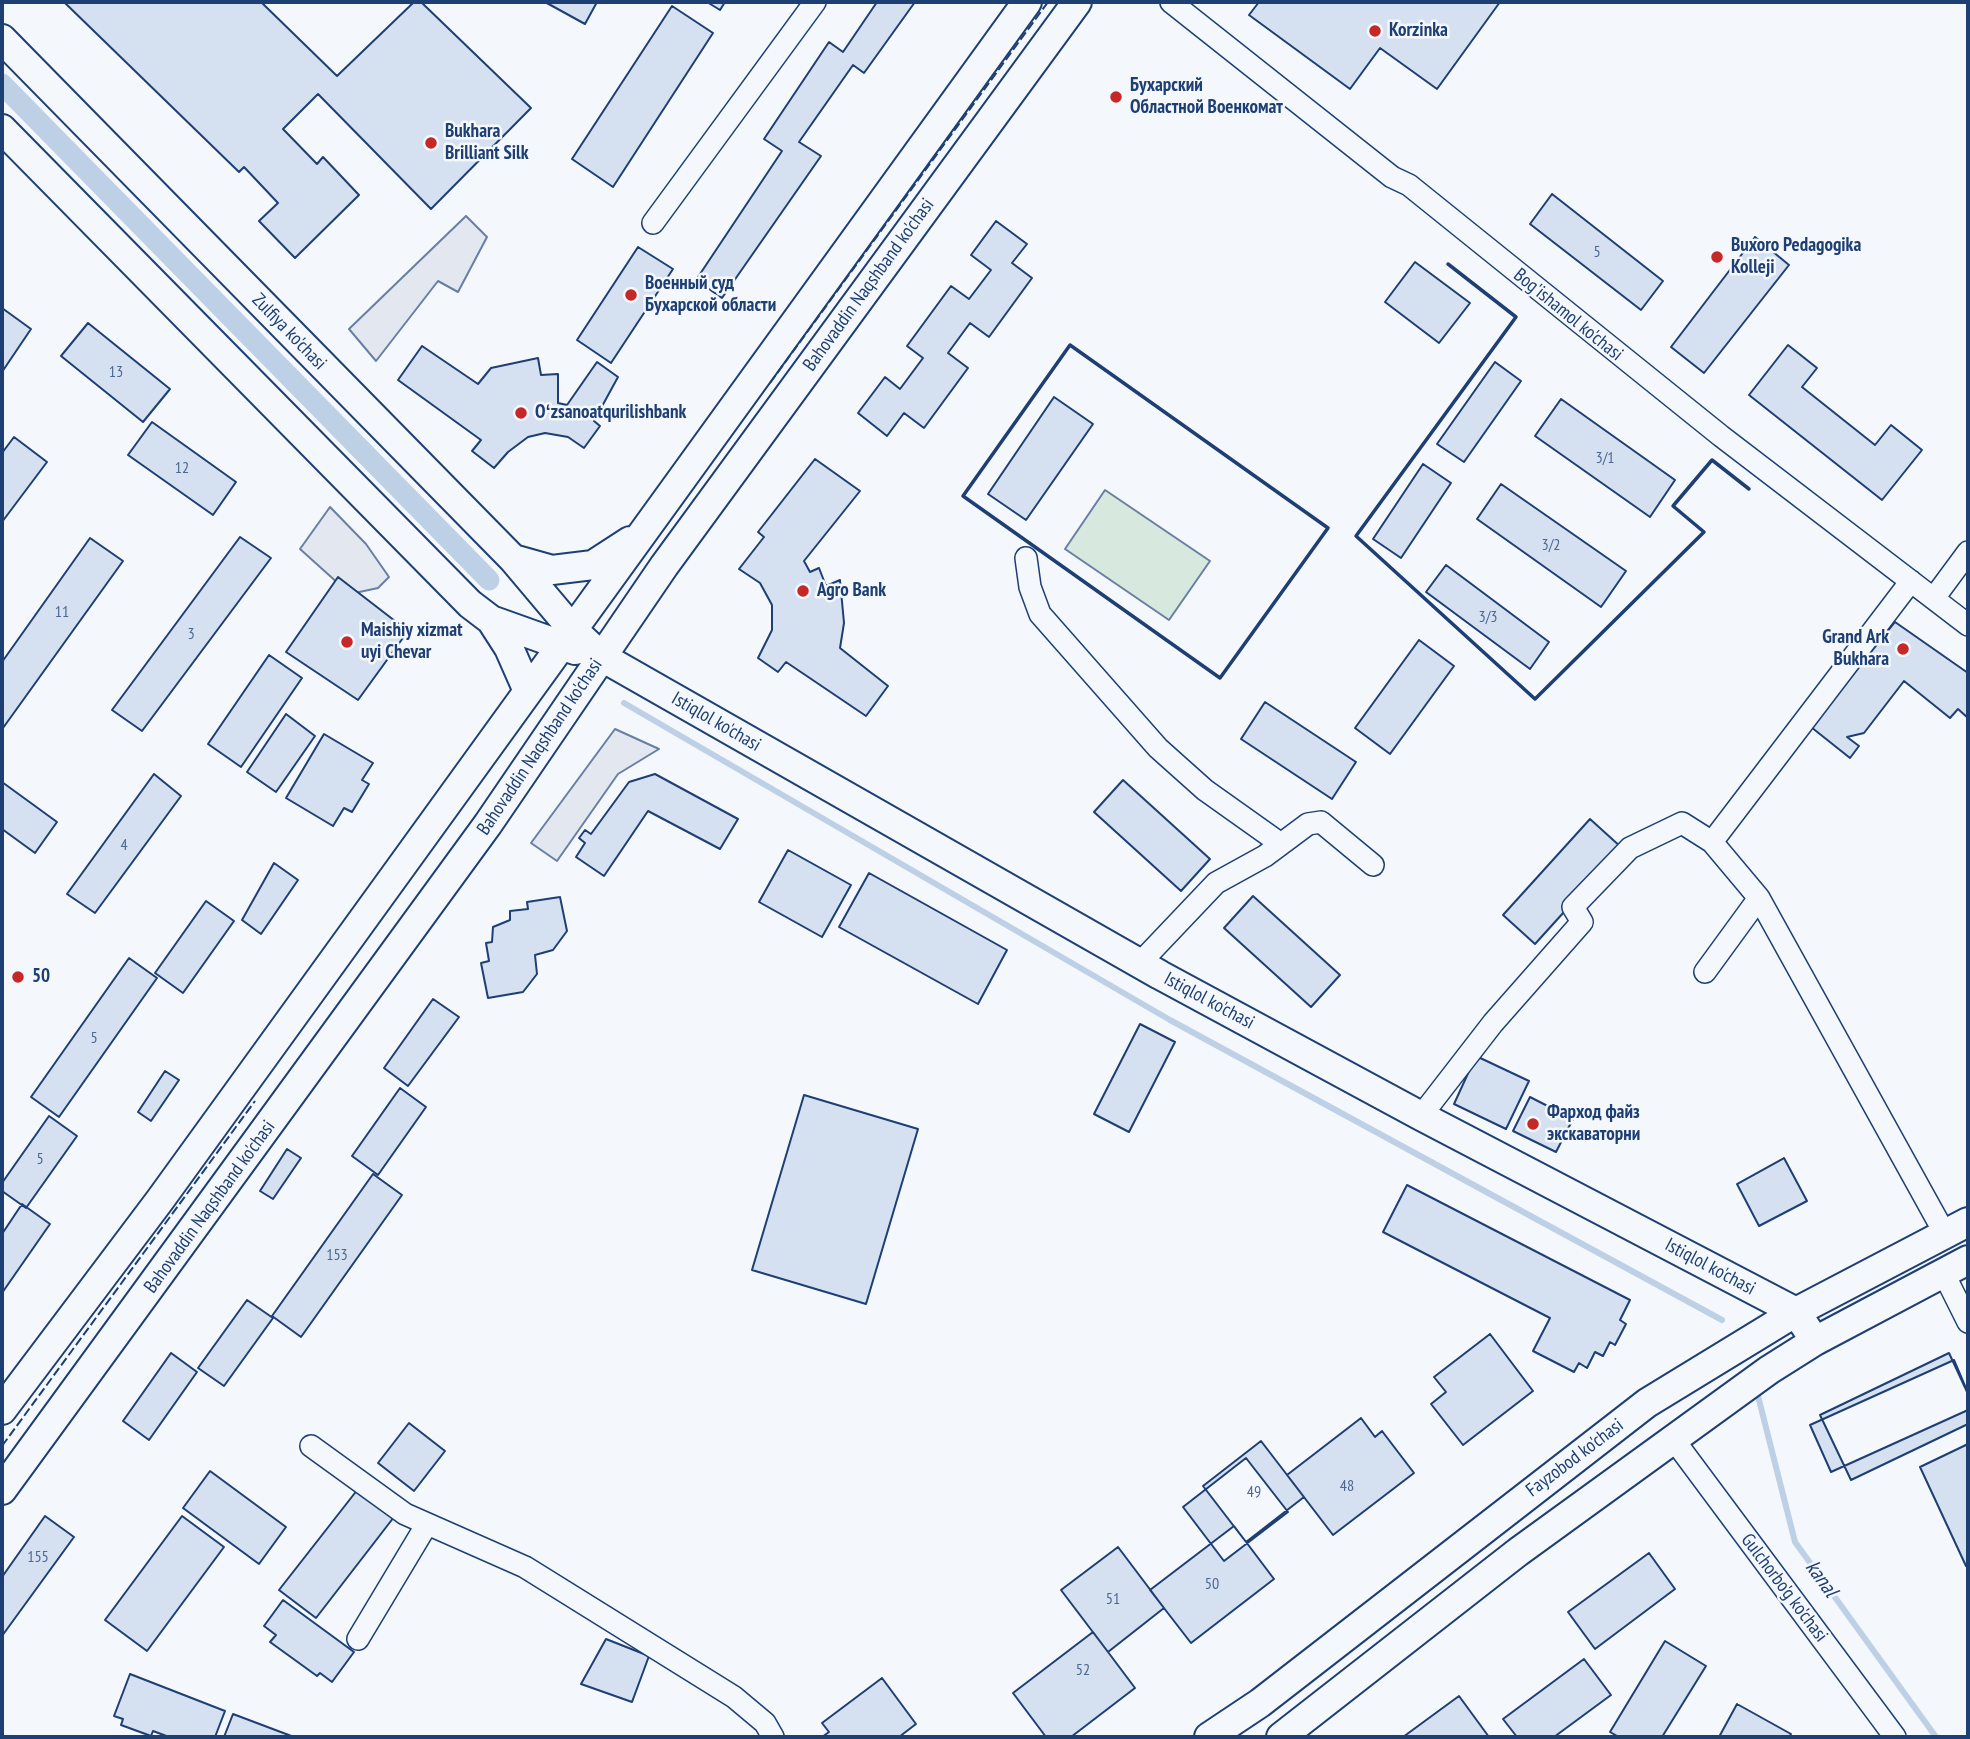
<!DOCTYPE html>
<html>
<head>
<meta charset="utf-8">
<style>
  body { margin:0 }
  #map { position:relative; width:1970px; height:1739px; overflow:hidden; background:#f4f7fb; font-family:"PT Sans Narrow",sans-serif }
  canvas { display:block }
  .frame { position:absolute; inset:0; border:4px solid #1d3f73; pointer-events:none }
</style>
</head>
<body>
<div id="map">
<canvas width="1970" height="1739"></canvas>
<div class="frame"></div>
</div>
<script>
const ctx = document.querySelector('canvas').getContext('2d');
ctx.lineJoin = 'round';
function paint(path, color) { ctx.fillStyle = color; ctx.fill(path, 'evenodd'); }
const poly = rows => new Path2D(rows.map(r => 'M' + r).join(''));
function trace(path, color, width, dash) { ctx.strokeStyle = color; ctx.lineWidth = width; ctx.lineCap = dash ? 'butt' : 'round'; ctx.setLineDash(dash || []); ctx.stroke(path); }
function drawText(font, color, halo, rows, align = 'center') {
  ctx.font = font + ' "PT Sans Narrow",sans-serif'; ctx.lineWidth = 5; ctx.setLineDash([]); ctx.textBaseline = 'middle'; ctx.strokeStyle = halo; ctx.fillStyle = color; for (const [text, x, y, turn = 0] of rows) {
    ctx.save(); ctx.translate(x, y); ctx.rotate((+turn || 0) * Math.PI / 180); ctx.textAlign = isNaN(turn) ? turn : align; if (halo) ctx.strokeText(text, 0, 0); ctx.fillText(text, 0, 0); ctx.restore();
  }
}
const green = poly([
  [1105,490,1210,561,1169,620,1065,549,1105,490]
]);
const parking = poly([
  [466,216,487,237,458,292,438,281,376,361,349,329,466,216],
  [330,507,366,544,389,577,378,588,350,594,300,549,330,507],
  [615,729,659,749,618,774,557,861,531,843,615,729]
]);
const stream = poly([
  [624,703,1170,1020,1722,1320],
  [1758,1396,1795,1542,1936,1737]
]);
const canal = poly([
  [2,84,489,580]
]);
const building = poly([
  [64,2,261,2,337,76,414,2,421,2,531,108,431,209,318,94,283,129,317,164,323,157,359,195,295,258,259,221,278,203,244,167,239,172,64,2],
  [545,2,597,2,585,24,545,2],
  [707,2,725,2,720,10,707,2],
  [877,2,915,2,864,73,853,65,799,142,821,156,722,298,696,280,782,151,764,139,829,42,843,52,877,2],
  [1259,2,1500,2,1437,89,1380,48,1350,89,1249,15,1259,2],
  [672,6,713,33,613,187,572,159,672,6],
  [1552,194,1663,281,1641,310,1530,224,1552,194],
  [996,221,1027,244,1012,263,1032,278,989,337,970,323,948,353,968,368,924,428,904,413,887,436,858,413,885,377,900,389,923,358,907,346,951,286,969,299,991,270,971,255,996,221],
  [1755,237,1789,265,1704,373,1671,347,1755,237],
  [638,247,673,269,611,363,577,340,638,247],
  [1415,262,1470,303,1439,343,1385,302,1415,262],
  [2,308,31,329,2,372,2,308],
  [88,323,170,389,143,422,61,356,88,323],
  [1788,345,1817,368,1802,387,1875,445,1891,425,1922,450,1882,500,1749,395,1788,345],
  [422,346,478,384,491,368,538,358,541,375,558,374,558,403,567,405,597,362,618,377,594,421,600,426,584,448,568,437,545,433,528,437,508,452,494,468,472,451,481,440,398,380,422,346],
  [1495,362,1521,381,1464,462,1437,444,1495,362],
  [1054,397,1093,424,1026,520,988,494,1054,397],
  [1561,399,1675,480,1650,517,1535,436,1561,399],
  [152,422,236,482,213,515,128,455,152,422],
  [14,437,47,462,2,522,2,453,14,437],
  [815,459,860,491,804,561,810,572,819,568,826,586,840,580,844,623,840,648,888,686,866,716,786,662,778,672,758,658,772,630,772,605,760,583,739,569,764,537,758,532,815,459],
  [1423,464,1451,483,1401,558,1373,539,1423,464],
  [1501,484,1626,571,1601,607,1477,519,1501,484],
  [240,537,271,558,142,731,112,710,240,537],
  [90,538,123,561,3,728,2,662,90,538],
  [1446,565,1549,642,1530,669,1426,592,1446,565],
  [338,577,408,631,358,700,286,652,338,577],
  [1895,622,1968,673,1968,718,1958,709,1950,718,1904,681,1864,733,1847,737,1859,746,1850,758,1811,727,1895,622],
  [1419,640,1454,666,1390,754,1355,728,1419,640],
  [269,655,302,678,241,767,208,744,269,655],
  [1265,702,1356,762,1332,799,1241,739,1265,702],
  [286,714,315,736,276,792,247,772,286,714],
  [324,734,373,763,362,780,369,784,352,812,344,808,333,826,286,798,324,734],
  [154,774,181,796,95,913,67,894,154,774],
  [655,774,738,819,720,849,648,811,604,876,576,857,585,843,579,838,585,830,591,834,629,782,655,774],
  [1123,780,1210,859,1181,891,1094,812,1123,780],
  [2,782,57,822,35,853,2,829,2,782],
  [1590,819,1622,848,1535,944,1503,915,1590,819],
  [788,850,851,885,822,937,759,902,788,850],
  [274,863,298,880,261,934,242,920,274,863],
  [869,873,1007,950,978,1004,839,927,869,873],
  [1253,896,1340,975,1311,1007,1224,928,1253,896],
  [560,897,567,931,553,950,535,955,537,974,523,992,488,998,481,963,489,961,486,943,492,942,493,927,510,920,510,911,528,909,527,902,560,897],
  [206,901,234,921,183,993,155,973,206,901],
  [129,958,157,978,59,1117,31,1097,129,958],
  [433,999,459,1017,408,1086,384,1068,433,999],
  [1140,1024,1175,1042,1129,1132,1094,1114,1140,1024],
  [1476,1056,1529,1081,1506,1129,1454,1104,1476,1056],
  [165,1071,179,1080,151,1121,138,1112,165,1071],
  [400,1088,426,1107,378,1175,352,1156,400,1088],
  [804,1095,918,1129,866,1304,752,1270,804,1095],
  [1530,1097,1573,1119,1556,1152,1513,1131,1530,1097],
  [49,1116,77,1136,26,1208,2,1191,2,1183,49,1116],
  [287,1149,301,1158,273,1199,260,1191,287,1149],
  [1784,1158,1807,1201,1759,1226,1737,1184,1784,1158],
  [373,1174,402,1195,301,1337,272,1316,373,1174],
  [1407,1185,1630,1300,1620,1320,1626,1324,1615,1345,1610,1342,1603,1356,1595,1352,1587,1368,1579,1363,1574,1372,1533,1351,1550,1318,1383,1232,1407,1185],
  [22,1204,50,1224,2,1293,2,1234,22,1204],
  [247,1300,273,1318,224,1386,198,1368,247,1300],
  [1490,1334,1533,1391,1463,1445,1431,1404,1446,1392,1434,1377,1490,1334],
  [171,1353,197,1372,149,1440,123,1421,171,1353],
  [1949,1353,1968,1394,1968,1424,1851,1480,1820,1415,1949,1353],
  [1954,1360,1968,1393,1968,1410,1831,1472,1810,1425,1954,1360],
  [1361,1418,1375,1437,1382,1431,1414,1473,1333,1535,1287,1475,1361,1418],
  [409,1423,445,1451,414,1491,378,1463,409,1423],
  [1261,1441,1304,1497,1246,1542,1203,1486,1261,1441],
  [1968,1444,1968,1565,1966,1566,1920,1467,1968,1444],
  [1246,1458,1288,1512,1224,1561,1183,1507,1246,1458],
  [210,1471,286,1527,259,1564,183,1508,210,1471],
  [358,1489,394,1517,316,1618,279,1590,358,1489],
  [45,1516,74,1537,2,1636,2,1577,45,1516],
  [182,1516,224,1547,147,1651,105,1620,182,1516],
  [1234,1526,1274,1579,1191,1643,1150,1590,1234,1526],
  [1118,1547,1164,1608,1108,1652,1061,1590,1118,1547],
  [1649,1553,1675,1589,1595,1649,1568,1612,1649,1553],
  [283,1600,354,1652,332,1682,320,1673,317,1676,270,1642,276,1635,264,1626,283,1600],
  [1093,1632,1135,1688,1071,1737,1046,1737,1013,1693,1093,1632],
  [606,1639,649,1656,632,1702,581,1684,606,1639],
  [1665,1641,1706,1666,1662,1737,1619,1737,1610,1732,1665,1641],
  [1584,1659,1611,1695,1554,1737,1517,1737,1503,1719,1584,1659],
  [130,1674,225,1711,215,1737,169,1737,153,1731,151,1736,121,1725,123,1719,114,1716,130,1674],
  [882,1678,916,1724,899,1737,822,1737,829,1732,822,1723,882,1678],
  [1459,1696,1489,1737,1403,1737,1459,1696],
  [1737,1704,1791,1734,1789,1737,1719,1737,1737,1704],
  [233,1714,294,1737,224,1737,233,1714]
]);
const minor = poly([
  [1171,2,1392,177,1409,185,1721,436,1968,625],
  [653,223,815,2],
  [1026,558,1030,587,1040,614,1158,748,1205,790,1281,844],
  [1934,598,1968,552],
  [1759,898,1945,1234],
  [1140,963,1216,883,1265,856,1308,824,1321,822,1373,865],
  [1705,972,1759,898,1712,842,1911,581],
  [1421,1116,1493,1023,1582,922,1573,907,1630,848,1682,823,1712,842],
  [1943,1272,1968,1322],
  [1674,1440,1895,1737],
  [311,1446,405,1514,525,1567,734,1697,765,1723,773,1737],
  [358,1639,427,1524]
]);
const major = poly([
  [2,39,513,559,572,629,602,657,1160,975,1421,1116,1796,1312,1815,1341],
  [2,129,470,604,491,620,575,650],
  [513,559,552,570,593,565,630,541],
  [491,620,509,648,528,691],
  [2,1410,160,1200,1027,2],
  [2,1490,488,824,664,566,1077,2],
  [1209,1737,1260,1703,1647,1403,1796,1312,1968,1222],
  [1281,1737,1518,1552,1769,1370,1815,1341,1968,1260]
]);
const fence = poly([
  [770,383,1048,2],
  [2,1446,255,1101]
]);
const wall = poly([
  [1448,264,1516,317,1356,536,1535,699,1704,532,1673,506,1712,460,1749,489],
  [1070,345,1328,528,1220,678,963,496,1070,345]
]);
const markers = [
  [1375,31,7,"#c62828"],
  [1116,97,7,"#c62828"],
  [431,143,7,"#c62828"],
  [1717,257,7,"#c62828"],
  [631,295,7,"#c62828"],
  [521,413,7,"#c62828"],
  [803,591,7,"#c62828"],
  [347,642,7,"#c62828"],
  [1903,649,7,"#c62828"],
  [18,977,7,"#c62828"],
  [1533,1124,7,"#c62828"]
];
const numberNames = [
  ["5",1597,252],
  ["13",116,372],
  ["3/1",1605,458],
  ["12",182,468],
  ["3/2",1551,545],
  ["11",62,612],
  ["3/3",1488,617],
  ["3",191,634],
  ["4",124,845],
  ["5",94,1038],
  ["5",40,1159],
  ["153",337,1255],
  ["48",1347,1486],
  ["49",1254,1492],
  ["155",38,1557],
  ["50",1212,1584],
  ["51",1113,1599],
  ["52",1083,1670]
];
const poiNames = [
  ["Korzinka",1389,31],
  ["Бухарский",1130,86],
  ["Областной Военкомат",1130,108],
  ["Bukhara",445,132],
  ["Brilliant Silk",445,154],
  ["Buxoro Pedagogika",1731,246],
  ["Kolleji",1731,268],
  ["Военный суд",645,284],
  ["Бухарской области",645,306],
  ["Oʻzsanoatqurilishbank",535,413],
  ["Agro Bank",817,591],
  ["Maishiy xizmat",361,631],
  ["uyi Chevar",361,653],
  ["Grand Ark",1889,638,"right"],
  ["Bukhara",1889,660,"right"],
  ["50",32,977],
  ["Фарход файз",1547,1113],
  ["экскаваторни",1547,1135]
];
const streetNames = [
  ["Bahovaddin Naqshband ko'chasi",869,285,-54],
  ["Bog'ishamol ko'chasi",1568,315,39],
  ["Zulfiya ko'chasi",289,332,46],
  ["Istiqlol ko'chasi",716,722,30],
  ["Bahovaddin Naqshband ko'chasi",540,747,-56],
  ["Istiqlol ko'chasi",1209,1001,28],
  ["Bahovaddin Naqshband ko'chasi",210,1207,-54],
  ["Istiqlol ko'chasi",1710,1267,28],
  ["Fayzobod ko'chasi",1575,1458,-37],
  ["Gulchorbo'g ko'chasi",1784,1588,53]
];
const waterNames = [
  ["kanal",1821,1579,54]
];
paint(green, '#d7e8df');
trace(green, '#687fa3', 2);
paint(parking, '#e3e8f0');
trace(parking, '#687fa3', 2);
trace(stream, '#bed0e5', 6);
trace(canal, '#bed0e5', 21);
paint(building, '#d5e0f0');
trace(building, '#1d3f73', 2);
trace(minor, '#1d3f73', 24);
trace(major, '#1d3f73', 32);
trace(minor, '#f4f7fb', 21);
trace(major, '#f4f7fb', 28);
trace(fence, '#1d3f73', 2, [9, 3.5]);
trace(wall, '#1d3f73', 3.5);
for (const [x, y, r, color] of markers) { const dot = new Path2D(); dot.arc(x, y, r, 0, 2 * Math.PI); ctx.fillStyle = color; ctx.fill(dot); trace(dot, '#f4f7fb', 2.5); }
drawText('16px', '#4b6792', null, numberNames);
drawText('bold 19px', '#1d3f73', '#f4f7fb', poiNames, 'left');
drawText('19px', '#1d3f73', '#f4f7fb', streetNames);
drawText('italic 21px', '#1d3f73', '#f4f7fb', waterNames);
</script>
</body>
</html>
